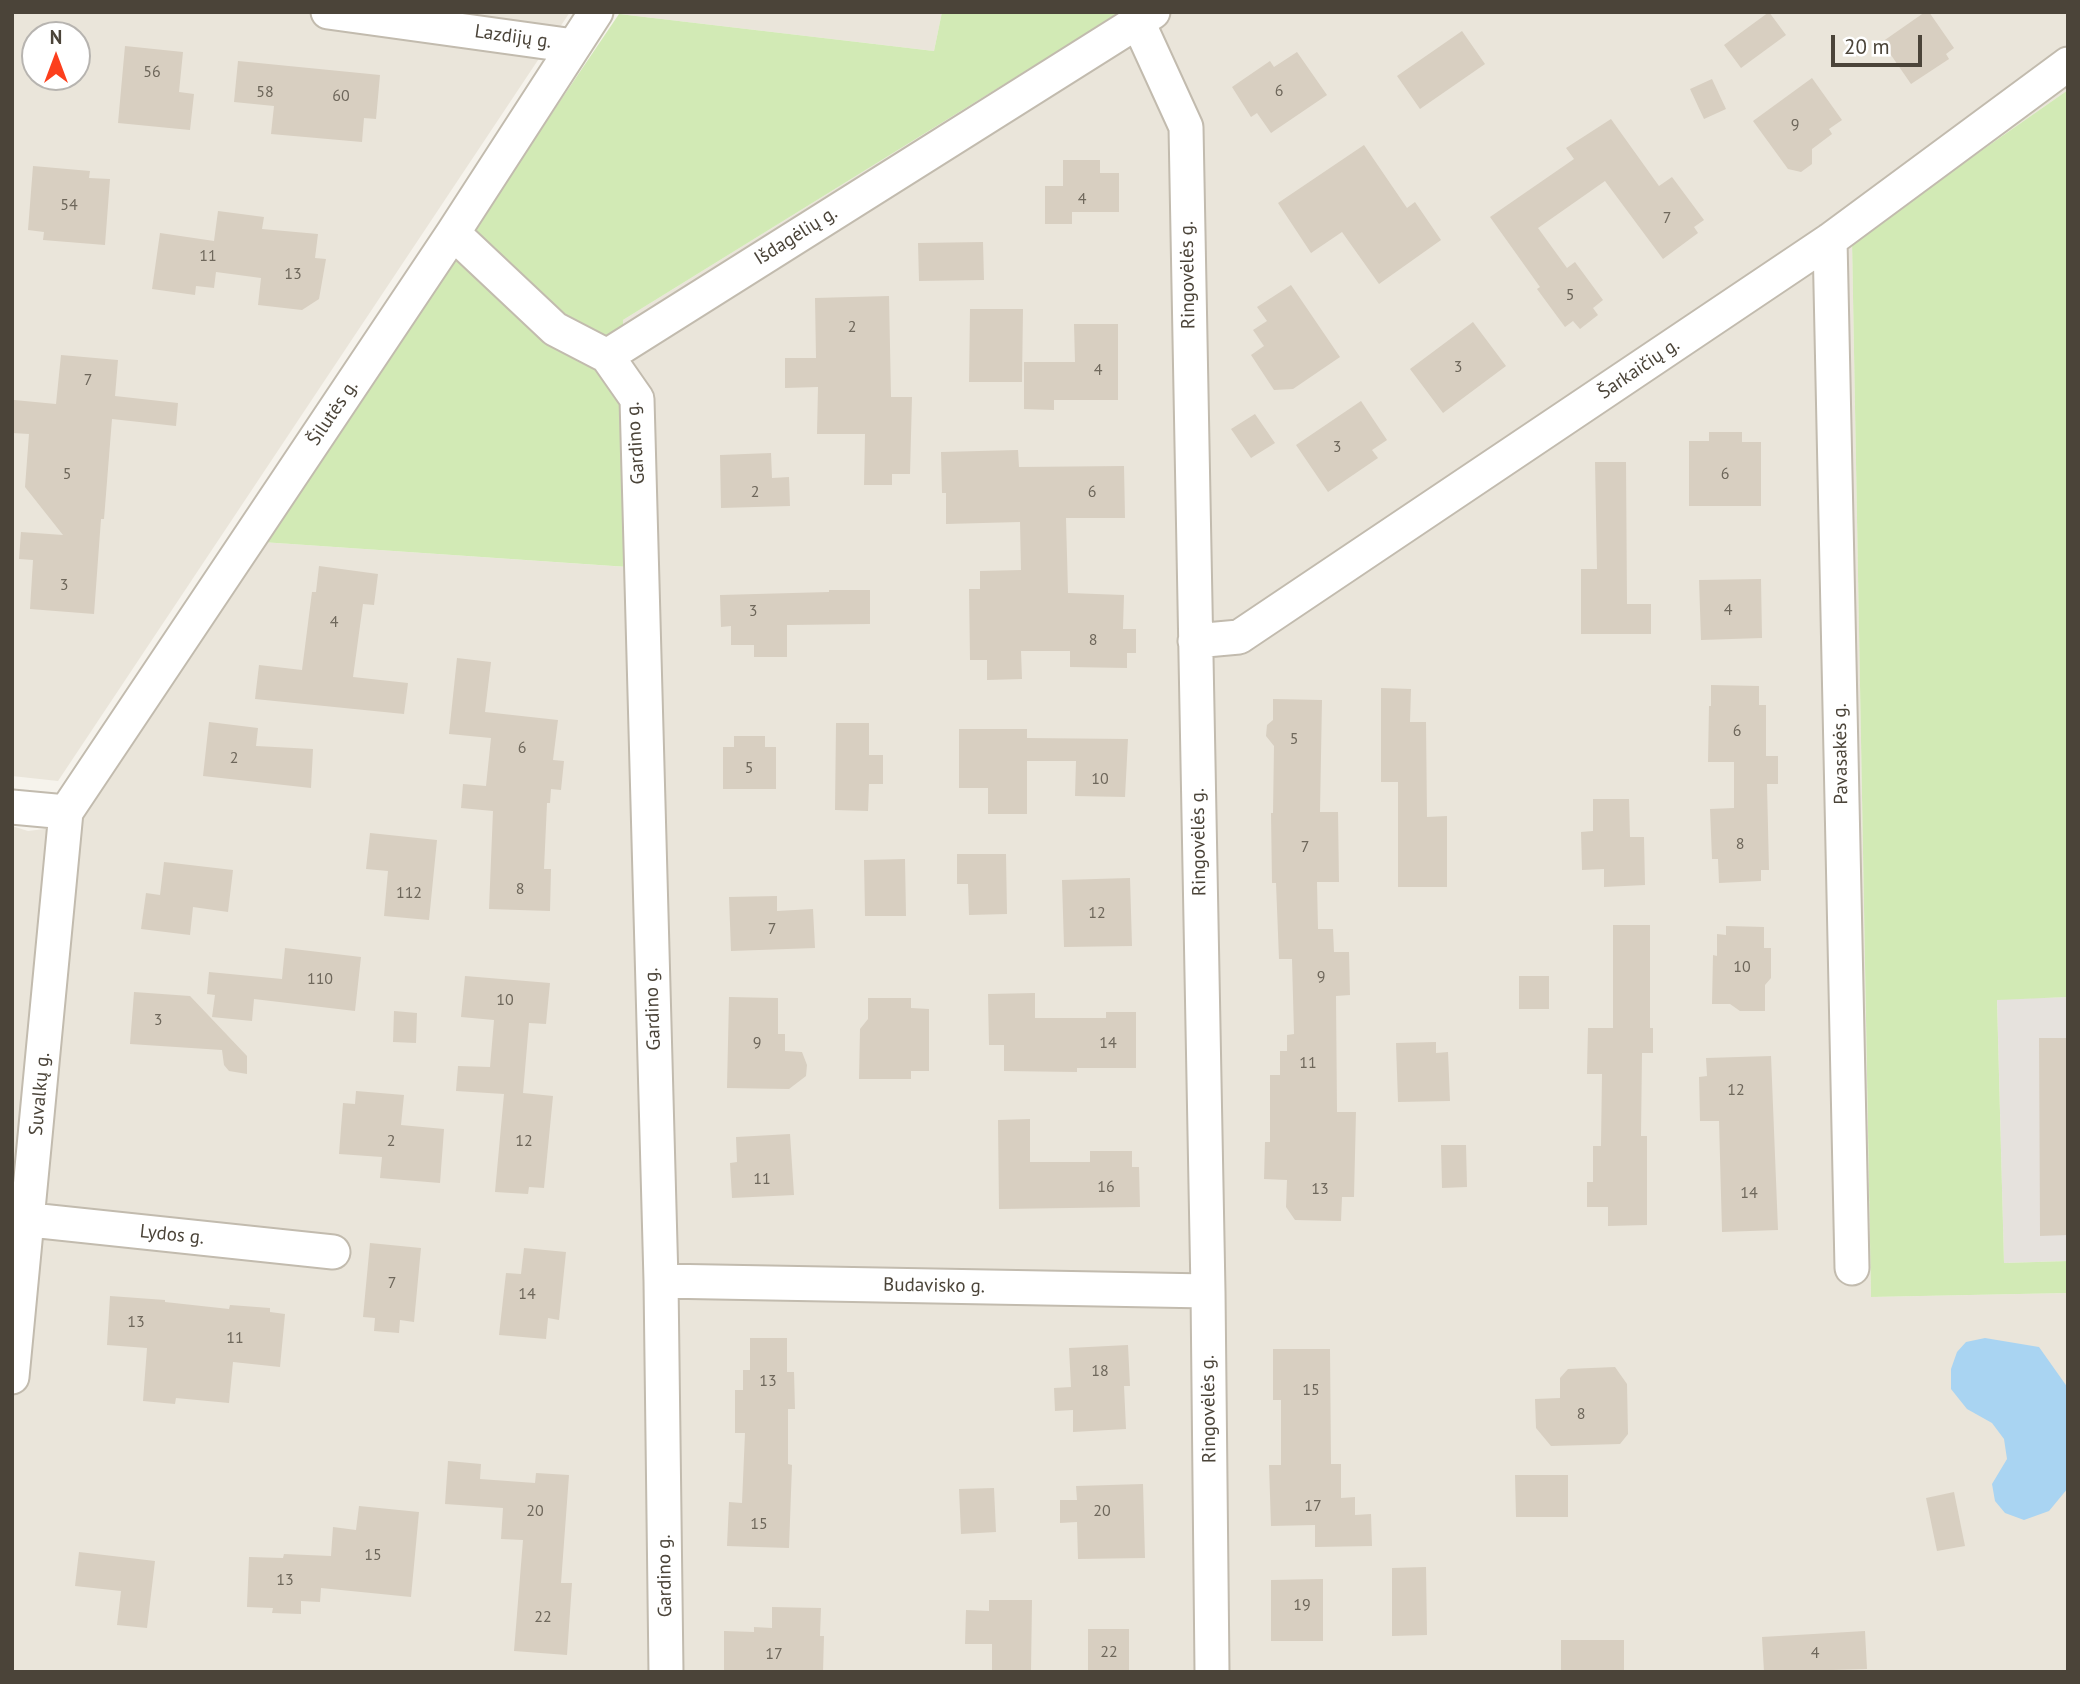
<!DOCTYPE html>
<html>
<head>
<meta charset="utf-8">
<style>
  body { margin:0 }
  #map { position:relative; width:2080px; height:1684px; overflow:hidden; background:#f6f3ec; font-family:"PT Sans",sans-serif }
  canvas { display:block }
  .frame { position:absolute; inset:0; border:14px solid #4b4439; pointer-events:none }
  .north { position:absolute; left:21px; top:21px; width:70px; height:70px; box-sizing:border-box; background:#fff; border:2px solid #b7b4b0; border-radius:50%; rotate:0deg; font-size:19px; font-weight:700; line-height:28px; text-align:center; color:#4b4439 }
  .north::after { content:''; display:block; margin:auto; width:24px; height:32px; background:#fc3f1d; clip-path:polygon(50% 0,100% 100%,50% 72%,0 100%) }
  .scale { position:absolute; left:1831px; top:35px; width:91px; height:32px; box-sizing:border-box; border:4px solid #4b4439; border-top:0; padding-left:9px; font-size:21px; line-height:24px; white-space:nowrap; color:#4b4439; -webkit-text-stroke:5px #fff; paint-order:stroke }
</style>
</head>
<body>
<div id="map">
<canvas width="2080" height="1684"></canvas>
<div class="frame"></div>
<div class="north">N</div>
<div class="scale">20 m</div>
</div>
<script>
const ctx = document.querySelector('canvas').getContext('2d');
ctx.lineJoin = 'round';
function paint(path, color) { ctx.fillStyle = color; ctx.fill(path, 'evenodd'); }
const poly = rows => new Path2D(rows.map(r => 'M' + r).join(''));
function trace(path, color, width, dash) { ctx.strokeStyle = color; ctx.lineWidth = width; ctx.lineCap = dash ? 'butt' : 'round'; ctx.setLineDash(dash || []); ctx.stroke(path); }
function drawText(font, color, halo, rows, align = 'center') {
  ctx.font = font + ' "PT Sans",sans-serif'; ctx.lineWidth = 5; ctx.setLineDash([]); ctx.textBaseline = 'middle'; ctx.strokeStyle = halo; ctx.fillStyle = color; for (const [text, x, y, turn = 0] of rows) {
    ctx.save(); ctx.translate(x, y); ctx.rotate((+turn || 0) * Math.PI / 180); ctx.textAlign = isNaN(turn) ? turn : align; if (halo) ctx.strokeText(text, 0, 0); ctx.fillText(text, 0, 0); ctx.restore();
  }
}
const residential = poly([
  [12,12,570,12,58,781,12,776],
  [35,35,77,35,77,77,35,77],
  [620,12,942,12,934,51,619,14],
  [1121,12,2068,12,2068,90,1852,241,1871,1297,2068,1293,2068,1672,12,1672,12,826,28,831,77,825,262,542,627,567,623,320]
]);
const industrial = poly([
  [2068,997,2068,1261,2004,1263,1997,999]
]);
const green = poly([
  [942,12,1121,12,623,320,628,567,262,542,619,14,934,51],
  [2068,90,2068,997,1997,1000,2004,1263,2068,1261,2068,1293,1871,1297,1852,241]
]);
const water = poly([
  [1985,1338,2039,1347,2068,1388,2068,1488,2049,1511,2024,1520,2005,1513,1995,1501,1992,1484,2007,1459,2004,1439,1992,1423,1967,1409,1951,1389,1951,1369,1957,1352,1966,1342]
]);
const building = poly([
  [1769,12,1786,35,1741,68,1724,45],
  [1925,12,1929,12,1954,48,1946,54,1949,59,1911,84,1882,42],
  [1462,31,1485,64,1420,109,1397,76],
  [125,46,183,52,179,92,194,94,190,130,118,123],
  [1297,52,1327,95,1271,133,1257,113,1251,117,1232,87,1270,61,1274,67],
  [238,61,380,75,376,119,364,118,362,142,271,134,274,106,234,102],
  [1812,78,1842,120,1829,129,1832,134,1812,149,1812,164,1801,172,1788,169,1753,121],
  [1712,79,1726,109,1704,119,1690,89],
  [1611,119,1659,186,1672,177,1704,220,1694,227,1698,233,1663,259,1605,181,1538,228,1567,268,1575,262,1603,300,1593,308,1598,315,1580,329,1573,321,1565,327,1537,289,1540,287,1490,217,1574,159,1566,148],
  [1364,145,1407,208,1415,202,1441,240,1379,284,1342,232,1311,253,1278,203],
  [1063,160,1100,160,1100,173,1119,173,1119,212,1072,212,1072,224,1045,224,1045,186,1063,186],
  [33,166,90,171,89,178,110,179,105,245,43,240,44,232,28,230],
  [218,211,264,217,262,229,318,234,315,258,326,259,319,299,302,310,258,305,261,278,216,272,214,288,196,286,195,295,152,289,160,233,214,241],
  [983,242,984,280,919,281,918,243],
  [1291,285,1340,357,1293,389,1274,390,1251,355,1264,346,1253,330,1267,321,1257,307],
  [889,296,891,397,912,397,910,474,892,474,892,485,864,485,865,434,817,434,818,387,785,388,785,358,816,358,815,298],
  [970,309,1023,309,1022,382,969,382],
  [1473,322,1506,366,1443,413,1410,369],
  [1074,324,1118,324,1118,400,1054,400,1054,410,1024,409,1024,362,1075,362],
  [61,355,118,360,115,396,178,403,176,426,112,419,104,519,101,519,94,614,30,609,33,560,19,559,21,532,63,535,25,487,29,434,12,433,14,400,56,404],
  [1361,401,1387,440,1372,450,1378,458,1328,492,1296,445],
  [1255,414,1275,443,1251,458,1231,429],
  [1709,432,1742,432,1742,442,1761,442,1761,506,1689,506,1689,441,1709,441],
  [1018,450,1019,467,1124,466,1125,518,1066,518,1068,593,1124,595,1123,629,1136,629,1136,653,1127,653,1127,668,1070,667,1070,651,1021,651,1022,679,987,680,987,660,970,660,969,589,980,589,980,571,1021,570,1020,522,946,524,946,493,942,493,941,452],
  [771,453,772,478,789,477,790,506,721,508,720,455],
  [1595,462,1626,462,1627,604,1651,604,1651,634,1581,634,1581,569,1597,569],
  [319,566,378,574,374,605,363,604,353,677,408,683,404,714,255,699,259,665,302,670,312,592,316,592],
  [1761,579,1762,638,1701,640,1699,580],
  [829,590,870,590,870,624,787,625,787,657,754,657,754,645,731,645,731,626,721,627,720,595,829,592],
  [457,658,491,662,485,712,558,720,553,760,564,761,561,790,551,789,550,803,547,803,544,869,551,869,550,911,489,909,493,811,461,808,463,784,486,786,491,738,449,734],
  [1711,685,1759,686,1759,705,1766,705,1766,756,1778,756,1778,784,1767,784,1769,870,1761,870,1761,881,1719,883,1718,859,1712,859,1710,809,1734,808,1734,762,1708,762,1709,706,1711,706],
  [1381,688,1411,689,1410,722,1426,722,1427,817,1447,816,1447,887,1398,887,1398,782,1381,782],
  [1273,699,1322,700,1320,812,1338,812,1339,882,1317,882,1318,929,1333,929,1334,952,1349,952,1350,995,1336,996,1337,1112,1356,1112,1354,1197,1342,1197,1341,1221,1295,1220,1286,1207,1287,1180,1264,1179,1265,1142,1270,1142,1270,1075,1280,1075,1280,1051,1287,1051,1287,1035,1294,1034,1292,959,1279,959,1276,883,1272,883,1271,813,1273,813,1274,746,1266,736,1267,725,1273,720],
  [209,722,258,728,256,746,313,749,311,788,203,776],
  [836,723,869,723,869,755,883,755,883,784,869,784,868,811,835,810],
  [959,729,1027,729,1027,738,1128,739,1125,797,1075,796,1076,761,1027,761,1027,814,988,814,988,788,959,788],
  [734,736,765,736,765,747,776,747,776,789,723,789,723,747,734,747],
  [1593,799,1629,799,1630,837,1644,837,1645,885,1604,887,1604,869,1582,870,1581,832,1593,831],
  [370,833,437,840,429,920,384,916,388,871,366,869],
  [957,854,1006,854,1007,914,969,915,968,884,957,884],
  [905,859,906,916,865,916,864,860],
  [164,862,233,870,228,912,193,907,190,935,141,929,146,893,160,895],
  [1130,878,1132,946,1064,947,1062,880],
  [777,896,777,911,813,909,815,948,731,951,729,897],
  [1613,925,1650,925,1650,1028,1653,1028,1653,1053,1642,1053,1641,1136,1647,1136,1647,1225,1608,1226,1608,1207,1587,1207,1587,1182,1593,1182,1593,1146,1601,1146,1602,1074,1587,1074,1588,1028,1613,1028],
  [1726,926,1764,927,1764,948,1771,948,1771,978,1765,985,1765,1011,1740,1011,1730,1004,1712,1004,1713,955,1717,956,1717,934,1726,935],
  [285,948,361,957,355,1011,254,999,252,1021,212,1017,215,995,207,994,209,972,282,979],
  [465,976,550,983,546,1024,529,1023,523,1093,553,1096,544,1188,529,1187,528,1194,495,1192,504,1094,456,1091,458,1066,490,1067,494,1020,461,1017],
  [1519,976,1549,976,1549,1009,1519,1009],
  [134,992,190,996,247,1056,247,1074,229,1071,224,1065,222,1050,130,1044],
  [1035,993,1035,1018,1106,1018,1106,1012,1136,1012,1136,1068,1077,1068,1077,1072,1004,1071,1004,1045,989,1045,988,994],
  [729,997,778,998,778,1034,785,1034,785,1051,802,1052,807,1065,806,1076,789,1089,727,1088],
  [868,998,911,998,911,1008,929,1009,929,1071,911,1071,911,1079,859,1079,860,1029,868,1019],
  [394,1011,417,1013,416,1043,393,1042],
  [2039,1038,2068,1038,2068,1235,2040,1236],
  [1436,1042,1436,1053,1448,1052,1450,1101,1398,1102,1396,1043],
  [1771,1056,1778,1230,1722,1232,1719,1121,1700,1121,1699,1077,1707,1076,1706,1058],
  [356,1091,404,1095,401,1125,444,1129,440,1183,380,1178,382,1157,339,1154,343,1103,355,1104],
  [1030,1119,1030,1162,1090,1162,1090,1151,1132,1151,1132,1167,1139,1167,1140,1207,999,1209,998,1120],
  [790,1134,794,1195,732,1198,730,1163,737,1162,736,1137],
  [1441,1145,1466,1145,1467,1187,1442,1188],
  [370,1243,421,1248,414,1322,400,1320,399,1333,374,1331,375,1318,363,1317],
  [524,1248,566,1252,559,1320,548,1318,546,1339,499,1335,506,1273,521,1274],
  [110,1296,165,1300,165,1302,229,1309,230,1305,270,1308,270,1312,285,1314,280,1367,233,1362,229,1403,176,1398,175,1404,143,1401,147,1348,107,1345],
  [750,1338,787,1338,787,1372,794,1372,795,1409,788,1409,788,1464,792,1465,789,1548,727,1546,729,1502,742,1503,745,1433,735,1433,735,1390,743,1390,743,1370,750,1370],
  [1128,1345,1130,1386,1124,1386,1126,1429,1073,1432,1073,1410,1055,1411,1054,1388,1071,1387,1069,1348],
  [1273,1349,1330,1349,1331,1464,1341,1464,1341,1498,1355,1497,1355,1515,1371,1514,1372,1546,1315,1547,1315,1525,1271,1526,1269,1465,1281,1465,1281,1400,1273,1400],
  [1615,1367,1627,1384,1628,1434,1620,1444,1551,1446,1536,1428,1535,1399,1560,1398,1560,1378,1568,1369],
  [448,1461,481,1464,480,1479,535,1483,536,1473,569,1475,561,1583,572,1583,567,1655,514,1651,523,1540,501,1539,503,1508,445,1504],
  [1515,1475,1568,1475,1568,1517,1516,1517],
  [1143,1484,1145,1558,1078,1559,1077,1522,1060,1523,1060,1500,1077,1500,1076,1486],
  [994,1488,996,1532,961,1534,959,1489],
  [1954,1492,1965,1546,1937,1551,1926,1498],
  [359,1506,419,1512,411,1597,321,1588,320,1602,301,1601,301,1614,272,1613,273,1608,247,1607,249,1557,283,1558,284,1554,331,1556,333,1527,356,1530],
  [79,1552,155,1561,147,1628,117,1625,121,1591,75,1586],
  [1426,1567,1427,1635,1392,1636,1392,1568],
  [1323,1579,1323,1641,1271,1641,1271,1580],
  [989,1600,1032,1600,1031,1672,992,1672,992,1644,965,1644,966,1610,989,1611],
  [772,1607,821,1608,820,1636,824,1636,823,1672,724,1672,724,1631,754,1632,754,1627,772,1628],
  [1088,1629,1129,1629,1129,1672,1088,1672],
  [1865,1631,1867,1669,1764,1672,1762,1637],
  [1561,1640,1624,1640,1624,1672,1561,1672]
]);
const street = poly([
  [328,12,574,46],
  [1138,22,1186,127,1208,1291,1212,1672],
  [453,233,555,329,607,356,1153,12],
  [1830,240,1852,1268],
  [607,356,637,399,661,1281,666,1672],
  [1195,641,1239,637,1830,240,2068,64],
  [12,807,66,812],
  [12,1218,333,1252],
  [661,1281,1208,1291],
  [12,1377,66,812,453,233,596,12]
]);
const numberNames = [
  ["56",152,72],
  ["6",1279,91],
  ["58",265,92],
  ["60",341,96],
  ["9",1795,125],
  ["4",1082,199],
  ["54",69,205],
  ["7",1667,218],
  ["11",208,256],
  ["13",293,274],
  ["5",1570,295],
  ["2",852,327],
  ["3",1458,367],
  ["4",1098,370],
  ["7",88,380],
  ["3",1337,447],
  ["5",67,474],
  ["6",1725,474],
  ["2",755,492],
  ["6",1092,492],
  ["3",64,585],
  ["4",1728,610],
  ["3",753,611],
  ["4",334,622],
  ["8",1093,640],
  ["6",1737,731],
  ["5",1294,739],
  ["6",522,748],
  ["2",234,758],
  ["5",749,768],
  ["10",1100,779],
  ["8",1740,844],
  ["7",1305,847],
  ["8",520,889],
  ["112",409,893],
  ["12",1097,913],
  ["7",772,929],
  ["10",1742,967],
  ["9",1321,977],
  ["110",320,979],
  ["10",505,1000],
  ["3",158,1020],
  ["9",757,1043],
  ["14",1108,1043],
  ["11",1308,1063],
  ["12",1736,1090],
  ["2",391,1141],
  ["12",524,1141],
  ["11",762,1179],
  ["16",1106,1187],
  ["13",1320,1189],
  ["14",1749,1193],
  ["7",392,1283],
  ["14",527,1294],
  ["13",136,1322],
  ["11",235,1338],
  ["18",1100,1371],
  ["13",768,1381],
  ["15",1311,1390],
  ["8",1581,1414],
  ["17",1313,1506],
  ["20",535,1511],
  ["20",1102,1511],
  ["15",759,1524],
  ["15",373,1555],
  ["13",285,1580],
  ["19",1302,1605],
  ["22",543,1617],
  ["22",1109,1652],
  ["4",1815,1653],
  ["17",774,1654]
];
const streetNames = [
  ["Lazdijų g.",513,37,8],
  ["Išdagėlių g.",796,236,-32],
  ["Ringovėlės g.",1188,275,-91],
  ["Šarkaičių g.",1639,369,-34],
  ["Šilutės g.",333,413,-56],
  ["Gardino g.",636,443,-94],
  ["Pavasakės g.",1841,754,-91],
  ["Ringovėlės g.",1199,842,-91],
  ["Gardino g.",653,1009,-92],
  ["Suvalkų g.",40,1094,-85],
  ["Lydos g.",172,1235,6],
  ["Budavisko g.",934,1286,1],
  ["Ringovėlės g.",1209,1409,-91],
  ["Gardino g.",665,1576,-91]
];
paint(residential, '#eae5da');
paint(industrial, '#e6e2dd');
paint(green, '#d2eab5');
paint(water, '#a9d4f2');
paint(building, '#d8cfc1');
trace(street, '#c2bbae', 37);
trace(street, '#fff', 33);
drawText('16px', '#6e675b', null, numberNames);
drawText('19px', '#4b4439', '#fff', streetNames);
</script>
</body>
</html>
